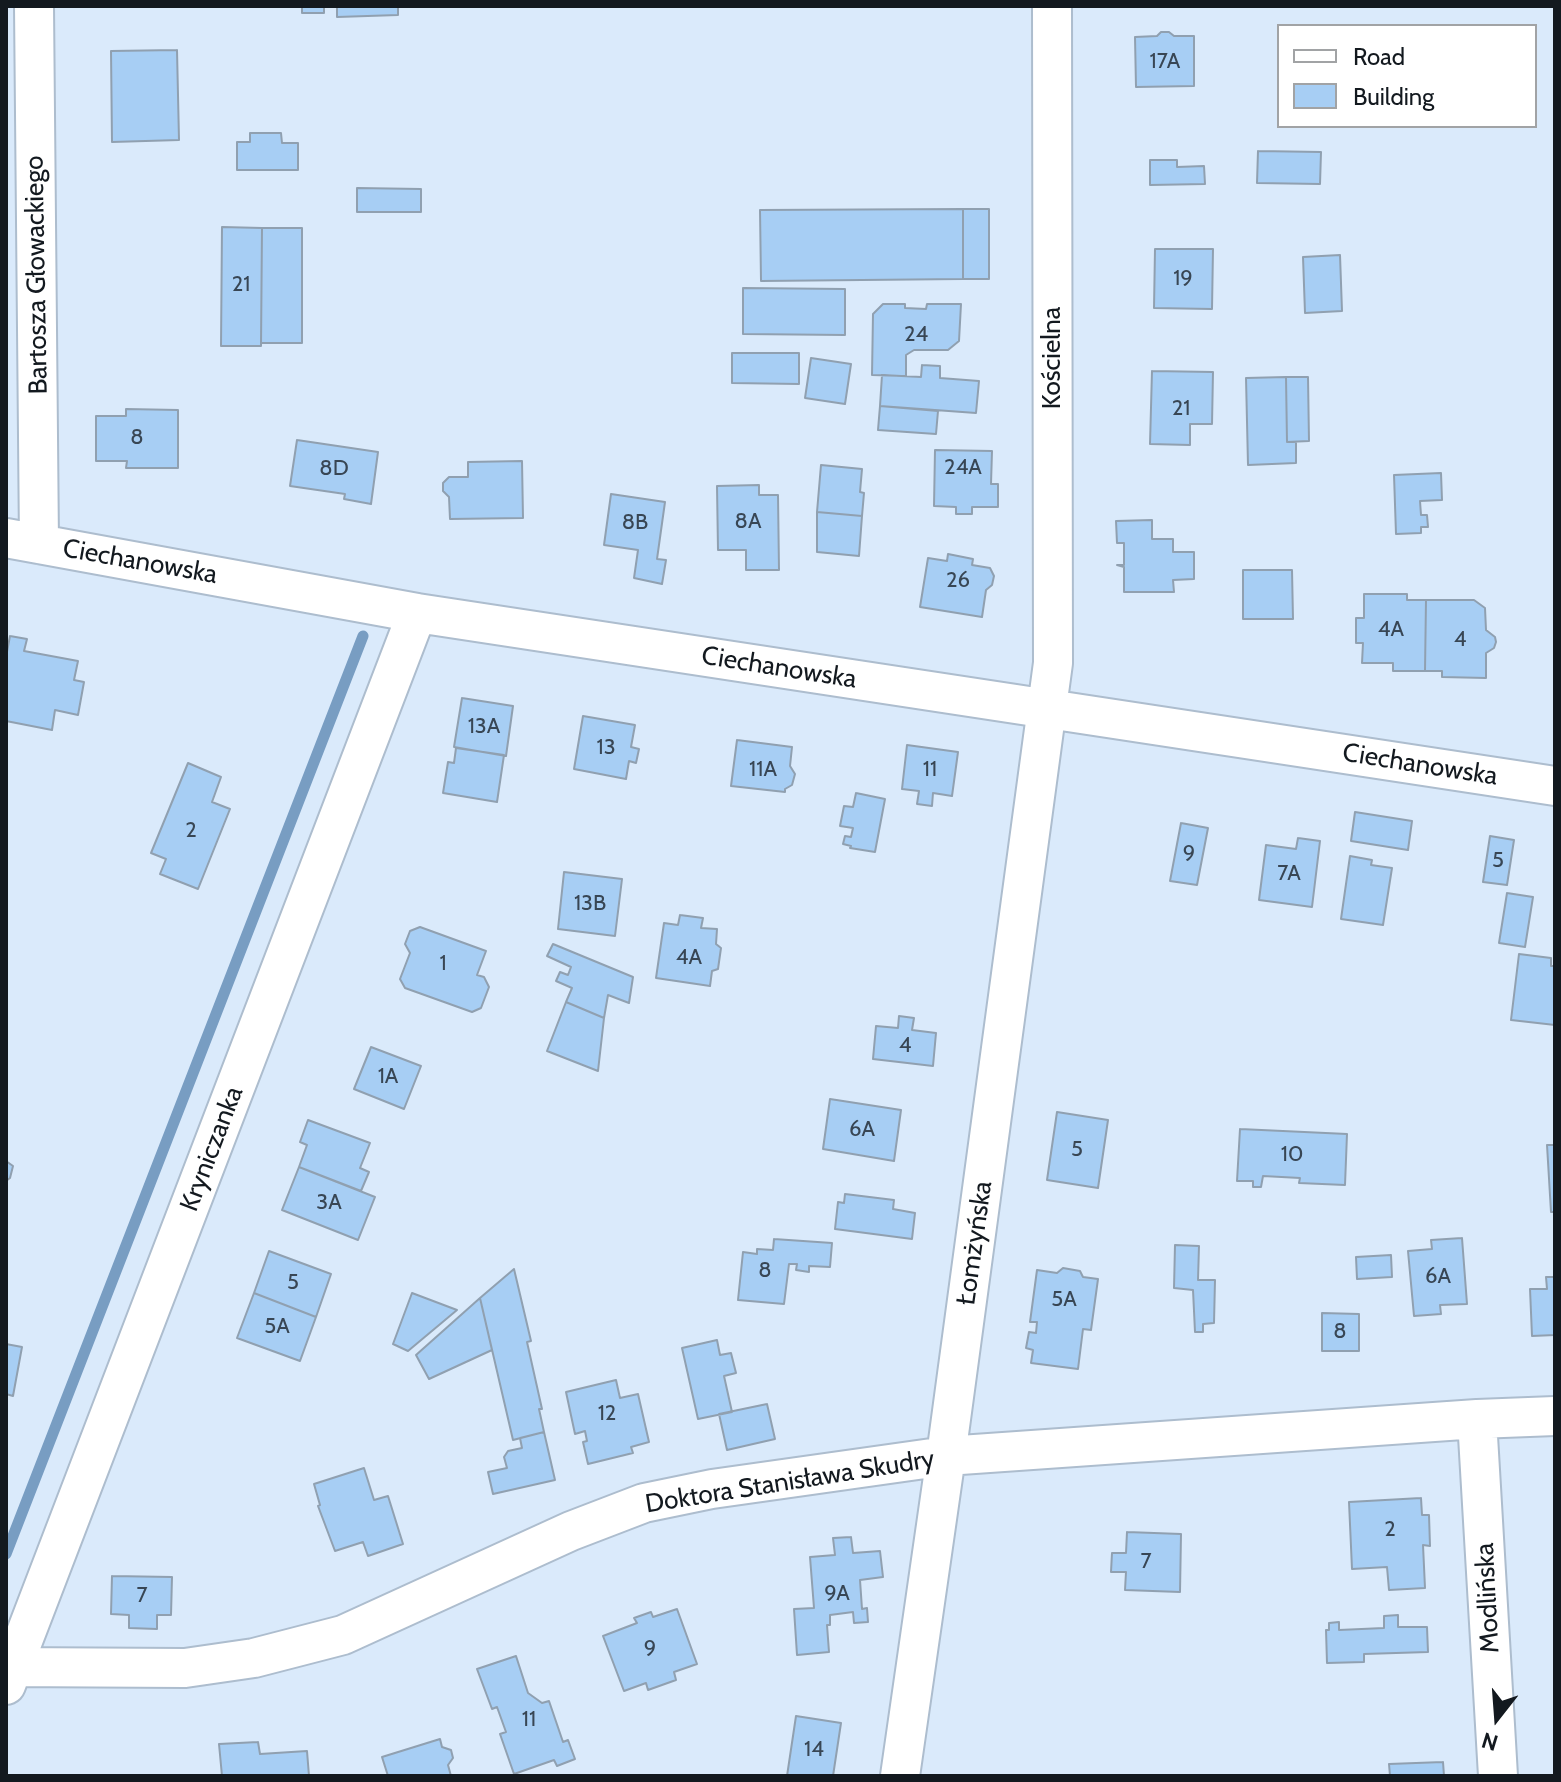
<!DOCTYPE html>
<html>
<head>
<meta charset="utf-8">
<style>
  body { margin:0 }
  #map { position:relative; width:1561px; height:1782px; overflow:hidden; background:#daeafb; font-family:Cabin,sans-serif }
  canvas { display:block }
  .frame { position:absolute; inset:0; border:8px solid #13191f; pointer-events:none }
  .legend { position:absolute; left:1277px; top:24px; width:260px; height:104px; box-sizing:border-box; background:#fff; border:2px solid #a1a3a5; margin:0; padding:10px 14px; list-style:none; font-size:24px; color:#13191f }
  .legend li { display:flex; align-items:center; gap:16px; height:40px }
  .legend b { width:40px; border:2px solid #a1a3a5 }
  .north { position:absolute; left:1457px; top:1678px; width:80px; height:80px; -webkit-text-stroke:6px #fff; paint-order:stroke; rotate:197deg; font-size:22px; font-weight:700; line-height:32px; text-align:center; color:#13191f }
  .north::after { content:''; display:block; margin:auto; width:28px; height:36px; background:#13191f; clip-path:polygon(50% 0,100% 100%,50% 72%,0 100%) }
</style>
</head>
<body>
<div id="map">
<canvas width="1561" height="1782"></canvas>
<div class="frame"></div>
<ul class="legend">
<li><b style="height:10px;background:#fff"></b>Road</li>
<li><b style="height:22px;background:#a7cef4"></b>Building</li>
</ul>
<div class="north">N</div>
</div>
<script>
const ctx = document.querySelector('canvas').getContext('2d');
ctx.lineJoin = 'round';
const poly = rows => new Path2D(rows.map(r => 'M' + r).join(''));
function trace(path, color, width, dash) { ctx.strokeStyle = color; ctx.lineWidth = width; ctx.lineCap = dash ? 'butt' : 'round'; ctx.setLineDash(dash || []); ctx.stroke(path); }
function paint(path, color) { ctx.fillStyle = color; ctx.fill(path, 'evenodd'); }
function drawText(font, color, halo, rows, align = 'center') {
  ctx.font = font + ' Cabin,sans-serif'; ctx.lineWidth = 6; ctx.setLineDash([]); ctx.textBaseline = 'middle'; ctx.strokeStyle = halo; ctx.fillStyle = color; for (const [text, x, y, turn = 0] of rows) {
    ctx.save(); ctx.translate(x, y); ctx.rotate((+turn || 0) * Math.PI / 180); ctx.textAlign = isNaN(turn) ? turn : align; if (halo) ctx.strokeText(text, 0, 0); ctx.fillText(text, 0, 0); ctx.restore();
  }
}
const stream = poly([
  [6,1554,363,636]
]);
const building = poly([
  [302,6,324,6,324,13,302,13,302,6],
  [337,6,398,6,398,15,337,17,337,6],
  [1161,32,1169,32,1174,36,1194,36,1194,86,1136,87,1135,37,1157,36,1161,32],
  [177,50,179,140,112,142,111,51,177,50],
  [250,133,281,133,282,143,298,143,298,170,237,170,237,142,250,142,250,133],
  [1258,151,1321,152,1320,184,1257,183,1258,151],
  [1150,160,1177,160,1177,167,1204,166,1205,184,1150,185,1150,160],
  [357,188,421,189,421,212,357,212,357,188],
  [963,209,963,279,761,281,760,210,963,209],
  [963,209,989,209,989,279,963,279,963,209],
  [222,227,262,228,261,346,221,346,222,227],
  [262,228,302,228,302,343,261,343,262,228],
  [1155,249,1213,249,1212,309,1154,308,1155,249],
  [1340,255,1342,311,1305,313,1303,257,1340,255],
  [743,288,845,289,845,335,743,334,743,288],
  [883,304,905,304,905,308,926,309,927,304,961,304,959,341,948,350,914,350,906,355,906,376,872,375,873,314,883,304],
  [732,353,799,353,799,384,732,383,732,353],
  [811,358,851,364,845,404,805,398,811,358],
  [922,365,940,366,940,378,979,381,976,413,880,406,882,375,921,377,922,365],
  [1152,371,1213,372,1212,424,1190,424,1190,445,1150,444,1152,371],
  [1286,377,1287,442,1296,442,1296,463,1248,465,1246,378,1286,377],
  [1286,377,1308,377,1309,441,1287,442,1286,377],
  [880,406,938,411,936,434,878,430,880,406],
  [126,409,178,410,178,468,126,468,127,461,96,461,96,416,126,416,126,409],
  [297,440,378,452,371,504,344,499,345,494,290,486,297,440],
  [935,450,992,451,991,484,998,484,998,507,972,507,972,514,956,514,956,507,934,506,935,450],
  [522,461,523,518,450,519,449,497,443,491,443,483,449,477,468,477,468,462,522,461],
  [821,465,862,469,860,492,864,493,862,516,817,512,821,465],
  [1441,473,1442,500,1420,501,1421,515,1427,515,1428,527,1421,527,1421,533,1396,534,1394,475,1441,473],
  [759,485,759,495,778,495,779,570,746,570,746,550,718,550,717,486,759,485],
  [611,494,665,502,657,559,666,560,662,584,634,578,638,550,604,545,611,494],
  [817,512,862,516,859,556,817,552,817,512],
  [1152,520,1152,539,1173,539,1173,552,1194,552,1194,579,1173,580,1174,592,1124,592,1124,567,1117,565,1124,565,1124,543,1117,543,1116,521,1152,520],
  [948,554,973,559,972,565,990,568,994,576,992,585,986,590,982,617,920,607,928,558,947,561,948,554],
  [1243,570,1292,570,1293,619,1243,619,1243,570],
  [1364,594,1407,594,1407,600,1426,600,1425,671,1393,671,1393,663,1362,663,1363,643,1356,643,1356,618,1364,618,1364,594],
  [1426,600,1474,600,1485,608,1486,630,1495,637,1496,642,1494,648,1486,653,1486,678,1442,677,1442,671,1425,671,1426,600],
  [10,636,27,639,24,651,78,661,74,680,84,682,78,715,55,710,52,730,6,721,6,657,10,636],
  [462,698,513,706,506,756,454,747,462,698],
  [583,716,635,725,631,747,639,749,636,763,629,761,626,779,574,769,583,716],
  [737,740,792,747,790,766,795,774,792,785,785,789,785,792,731,786,737,740],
  [907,745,958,752,952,796,933,793,932,806,917,804,919,791,902,789,907,745],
  [456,748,504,755,497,802,443,793,448,762,454,763,456,748],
  [188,763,221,777,212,802,230,809,198,889,160,874,166,859,151,853,188,763],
  [856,793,885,799,875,852,850,848,851,846,843,844,845,836,851,837,853,828,840,826,844,806,853,807,856,793],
  [1355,812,1412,821,1408,850,1351,841,1355,812],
  [1181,823,1208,828,1197,885,1170,881,1181,823],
  [1490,836,1514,840,1507,885,1483,882,1490,836],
  [1298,838,1320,841,1312,907,1259,900,1266,845,1296,849,1298,838],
  [1350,856,1372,860,1371,865,1392,868,1383,925,1341,919,1350,856],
  [564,872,622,879,615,936,558,929,564,872],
  [1507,893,1533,897,1525,947,1499,943,1507,893],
  [680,915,703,918,701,928,717,929,716,944,721,948,718,969,712,971,710,986,656,978,664,923,678,925,680,915],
  [420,927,486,951,477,975,484,977,489,987,481,1008,472,1012,405,988,400,979,410,953,405,944,410,931,420,927],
  [553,944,633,977,629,1003,608,995,604,1018,566,1002,572,988,556,981,560,972,568,975,571,967,547,956,553,944],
  [1519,954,1551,958,1551,966,1555,966,1555,1025,1511,1020,1519,954],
  [566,1002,604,1018,598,1071,547,1051,566,1002],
  [899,1016,914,1018,912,1030,936,1033,933,1066,873,1059,876,1026,898,1028,899,1016],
  [371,1047,421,1066,404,1109,354,1089,371,1047],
  [830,1099,901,1110,894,1161,823,1149,830,1099],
  [1057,1112,1108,1120,1098,1188,1047,1180,1057,1112],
  [308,1120,370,1143,360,1168,369,1172,361,1191,299,1167,307,1145,300,1142,308,1120],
  [1240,1129,1347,1134,1345,1185,1299,1183,1300,1178,1263,1176,1261,1187,1253,1187,1253,1181,1237,1181,1240,1129],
  [1547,1145,1555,1145,1555,1212,1551,1212,1547,1145],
  [6,1161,13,1166,10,1178,6,1181,6,1161],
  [299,1167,375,1197,358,1240,282,1210,299,1167],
  [845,1194,894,1200,893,1209,915,1213,912,1239,835,1229,838,1202,844,1203,845,1194],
  [1462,1238,1467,1304,1440,1305,1441,1314,1414,1316,1408,1251,1432,1249,1431,1240,1462,1238],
  [774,1239,832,1243,830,1267,809,1266,809,1272,796,1270,797,1264,789,1264,784,1304,738,1300,743,1252,757,1254,757,1249,773,1250,774,1239],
  [1175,1245,1199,1246,1198,1280,1215,1280,1214,1323,1203,1324,1203,1332,1195,1332,1193,1290,1174,1288,1175,1245],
  [269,1251,331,1274,316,1317,254,1293,269,1251],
  [1391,1255,1392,1277,1357,1279,1356,1257,1391,1255],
  [1063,1268,1080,1271,1083,1277,1098,1279,1091,1330,1083,1329,1078,1369,1031,1363,1033,1350,1026,1348,1029,1332,1036,1333,1037,1322,1030,1322,1037,1270,1057,1273,1063,1268],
  [514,1269,531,1341,527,1342,542,1409,539,1409,544,1432,513,1440,480,1298,514,1269],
  [1546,1277,1555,1277,1555,1335,1532,1336,1530,1289,1547,1289,1546,1277],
  [254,1293,316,1317,300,1361,237,1338,254,1293],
  [412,1293,457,1310,408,1351,393,1344,412,1293],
  [480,1298,492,1350,429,1379,416,1355,480,1298],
  [1322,1313,1359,1314,1359,1351,1322,1351,1322,1313],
  [717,1340,720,1355,731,1353,736,1373,724,1376,732,1412,698,1419,682,1348,717,1340],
  [6,1344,22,1347,13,1396,6,1394,6,1344],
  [616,1380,620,1398,638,1394,649,1442,631,1447,633,1453,588,1464,583,1442,587,1441,585,1431,575,1434,566,1392,616,1380],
  [767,1404,775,1439,727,1450,719,1414,767,1404],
  [544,1432,555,1480,493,1494,488,1472,507,1468,504,1457,508,1451,522,1448,520,1438,544,1432],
  [364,1468,374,1500,388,1496,403,1544,368,1556,363,1542,335,1551,318,1506,320,1505,314,1484,364,1468],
  [1421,1498,1422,1515,1429,1515,1430,1546,1423,1545,1425,1588,1389,1590,1387,1567,1352,1569,1349,1502,1421,1498],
  [1127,1532,1181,1534,1180,1592,1125,1590,1126,1572,1111,1572,1112,1553,1126,1553,1127,1532],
  [851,1537,853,1553,880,1551,883,1577,860,1580,862,1609,867,1608,868,1622,854,1623,853,1612,830,1615,830,1625,827,1625,829,1652,797,1655,794,1609,814,1608,810,1557,835,1555,833,1538,851,1537],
  [112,1576,172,1577,171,1615,157,1615,157,1629,129,1628,129,1615,111,1614,112,1576],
  [677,1609,697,1664,674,1672,676,1680,648,1690,646,1683,624,1691,603,1636,637,1623,634,1618,651,1612,653,1617,677,1609],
  [1398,1615,1398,1627,1427,1627,1428,1652,1364,1654,1364,1662,1327,1663,1326,1630,1329,1630,1329,1623,1339,1622,1339,1630,1384,1628,1384,1616,1398,1615],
  [516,1656,528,1693,542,1703,549,1701,563,1742,568,1740,575,1759,557,1766,554,1760,514,1774,500,1734,506,1732,497,1707,492,1709,477,1669,516,1656],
  [796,1716,841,1723,833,1776,787,1776,796,1716],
  [440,1739,442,1747,451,1750,453,1758,448,1765,451,1776,388,1776,382,1757,440,1739],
  [258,1742,260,1754,307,1751,309,1776,222,1776,219,1744,258,1742],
  [1443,1762,1444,1776,1390,1776,1389,1764,1443,1762]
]);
const minor = poly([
  [34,6,39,544],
  [6,538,417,613,1555,786],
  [1477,1419,1498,1776],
  [6,1667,185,1668,254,1658,343,1635,571,1531,644,1503,712,1489,946,1456,1477,1419,1555,1416],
  [6,1685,417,613],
  [900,1776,946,1456,1053,663,1052,6]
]);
const numberNames = [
  ["17A",1165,62],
  ["19",1183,279],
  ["21",241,285],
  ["24",916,335],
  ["21",1181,409],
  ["8",137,438],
  ["24A",963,468],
  ["8D",334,469],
  ["8A",748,522],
  ["8B",635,523],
  ["26",958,581],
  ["4A",1391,630],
  ["4",1460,640],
  ["13A",484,727],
  ["13",606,748],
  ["11A",763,770],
  ["11",930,770],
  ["2",191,831],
  ["9",1189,854],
  ["5",1498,861],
  ["7A",1289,874],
  ["13B",590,904],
  ["4A",689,958],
  ["1",443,964],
  ["4",905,1046],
  ["1A",388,1077],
  ["6A",862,1130],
  ["5",1077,1150],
  ["10",1292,1155],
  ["3A",329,1203],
  ["8",765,1271],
  ["6A",1438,1277],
  ["5",293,1283],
  ["5A",1064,1300],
  ["5A",277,1327],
  ["8",1340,1332],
  ["12",607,1414],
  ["2",1390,1530],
  ["7",1146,1562],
  ["9A",837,1594],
  ["7",142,1596],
  ["9",650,1649],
  ["11",529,1720],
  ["14",814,1750]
];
const streetNames = [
  ["Bartosza Głowackiego",37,275,-91],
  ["Kościelna",1052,358,-90],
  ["Ciechanowska",140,562,10],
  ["Ciechanowska",779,668,9],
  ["Ciechanowska",1420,765,9],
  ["Kryniczanka",212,1149,-69],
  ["Łomżyńska",975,1243,-82],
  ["Doktora Stanisława Skudry",790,1482,-9],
  ["Modlińska",1488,1598,-93]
];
trace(stream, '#789dc2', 11);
paint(building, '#a7cef4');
trace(building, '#90a0b0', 2);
trace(minor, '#adbdce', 42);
trace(minor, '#fff', 38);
drawText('22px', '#384654', null, numberNames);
drawText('26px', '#13191f', '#fff', streetNames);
</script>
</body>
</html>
